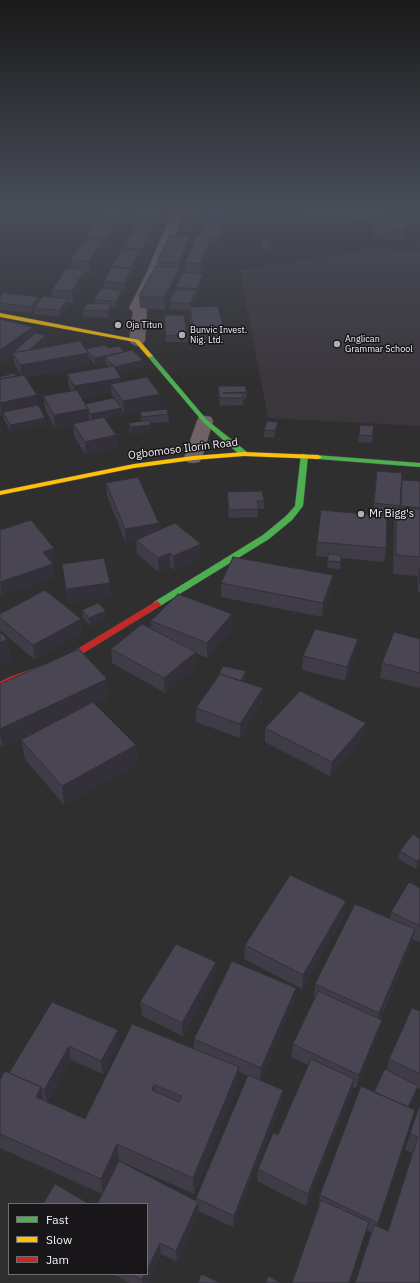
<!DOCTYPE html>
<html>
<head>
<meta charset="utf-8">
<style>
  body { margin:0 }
  #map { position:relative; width:420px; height:1283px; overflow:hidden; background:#302f30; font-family:"IBM Plex Sans",sans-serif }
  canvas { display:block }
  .legend { position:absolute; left:8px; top:1203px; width:140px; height:72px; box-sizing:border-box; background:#181618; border:1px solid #706e71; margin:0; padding:5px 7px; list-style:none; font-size:12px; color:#f5f3f6 }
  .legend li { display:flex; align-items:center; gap:8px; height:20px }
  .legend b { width:20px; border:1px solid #706e71 }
</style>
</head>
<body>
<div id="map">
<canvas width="420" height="1283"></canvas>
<ul class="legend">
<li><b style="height:5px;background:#4caf50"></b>Fast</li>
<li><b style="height:5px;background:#ffc107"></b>Slow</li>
<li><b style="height:5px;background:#c62828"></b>Jam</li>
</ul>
</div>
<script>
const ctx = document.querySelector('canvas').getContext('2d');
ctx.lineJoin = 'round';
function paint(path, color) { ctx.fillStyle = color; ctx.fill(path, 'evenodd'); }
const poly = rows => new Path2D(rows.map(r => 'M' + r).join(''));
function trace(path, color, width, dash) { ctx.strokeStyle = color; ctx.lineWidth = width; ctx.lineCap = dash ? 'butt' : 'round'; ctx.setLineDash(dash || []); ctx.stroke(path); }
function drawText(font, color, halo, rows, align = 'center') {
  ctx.font = font + ' "IBM Plex Sans",sans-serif'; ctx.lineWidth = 3; ctx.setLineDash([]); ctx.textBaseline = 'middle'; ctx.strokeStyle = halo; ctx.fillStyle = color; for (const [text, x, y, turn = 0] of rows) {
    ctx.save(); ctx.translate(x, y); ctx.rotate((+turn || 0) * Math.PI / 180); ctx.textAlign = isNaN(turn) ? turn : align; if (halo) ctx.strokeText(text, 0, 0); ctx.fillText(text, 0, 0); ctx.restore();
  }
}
const built = poly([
  [365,250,420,251,420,426,268,418,240,270]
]);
const street = poly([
  [174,207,186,207,160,274,144,306,147,310,145,341,142,344,137,346,132,344,129,341,133,312,129,308,146,274,174,207],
  [205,416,211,417,213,421,202,458,199,462,193,463,187,462,184,458,197,421,199,417,205,416]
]);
const fast = poly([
  [148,355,152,355,207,420,247,452,247,456,241,456,203,422,148,357,148,355],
  [301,454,304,454,308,456,303,506,292,520,269,539,160,606,154,606,153,604,154,602,263,535,286,516,295,506,301,454],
  [315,455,420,463,420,467,318,459,315,459,315,455]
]);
const slow = poly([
  [0,313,139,340,153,356,148,357,135,342,0,317,0,313],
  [244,452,318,455,322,457,318,459,244,456,193,460,134,468,0,495,0,491,134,464,193,456,244,452]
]);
const jam = poly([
  [157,601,161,604,160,606,67,663,16,681,0,689,0,682,10,677,61,659,157,601]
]);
const wall = poly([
  [106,207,127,207,127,212,116,230,116,234,106,250,104,250,104,252,91,273,86,272,86,281,73,303,68,303,69,305,60,317,34,314,34,311,32,313,0,310,0,296,39,297,40,300,52,297,52,290,72,268,71,260,85,240,85,238,96,222,96,221],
  [235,207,287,207,285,213,235,209],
  [297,207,384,207,384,212,382,216,408,219,406,230,403,241,372,238,373,226,375,220,348,218,349,211,346,217,296,213],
  [199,211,199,217,192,231,178,231,178,225],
  [164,214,152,238,150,237,151,240,142,255,141,255,141,256,132,273,132,276,125,289,104,288,104,282,112,268,112,266,122,250,122,247,132,232,132,225],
  [228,218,218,243,211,242,211,247,201,273,203,274,203,280,197,295,196,295,196,297,191,307,223,326,223,338,194,339,190,319,190,310,170,309,169,302,177,289,176,287,180,280,165,310,140,308,139,296,158,266,157,262,191,247,180,273,180,279,185,272,185,263,199,235,204,224,204,222],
  [261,240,270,244,270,250,262,250],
  [122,290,122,296,116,308,111,307,111,311,108,318,83,316,83,310,95,303,94,300],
  [164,315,187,335,187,342,166,342],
  [33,327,34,334,46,335,46,342,39,348,86,350,86,349,108,348,124,352,144,367,118,373,121,382,160,394,161,406,124,414,122,411,122,415,105,419,116,435,117,448,86,455,74,437,73,425,55,429,45,409,43,396,71,391,69,387,67,374,109,367,106,364,106,363,95,365,88,357,89,365,25,377,38,406,45,418,46,425,11,432,4,420,3,416,1,416,0,415,0,377,21,375,15,365,13,355,0,364],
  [111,392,112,396,113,398,85,404,81,397],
  [218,386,247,392,246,399,243,399,243,405,220,406,218,393],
  [140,412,168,414,169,422,151,423,151,432,132,435,130,431,129,423,141,422],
  [264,430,277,430,274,438,264,437],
  [373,433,372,443,358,442,359,435],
  [377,471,402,473,400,508,402,480,420,481,420,592,418,592,418,576,393,574,394,526,394,519,387,518,386,548,384,562,341,558,340,569,327,568,328,557,316,556,317,542,373,515,375,484],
  [106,483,159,523,160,530,201,558,174,570,170,567,159,572,137,554,136,541,126,543,107,496],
  [227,492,264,501,264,509,258,509,258,517,229,518,227,499],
  [0,530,54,548,55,562,53,563,53,564,55,578,2,596,0,593],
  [62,564,111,597,68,603],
  [221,583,332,589,322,617,221,597],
  [82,610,106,611,106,619,90,626,83,618],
  [0,614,82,633,35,660,0,630],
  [151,621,232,628,207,658,196,653,196,666,165,693,112,663,111,649,151,628],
  [420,639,420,688,380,678,382,663],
  [356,653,345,681,302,670,303,656],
  [217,678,245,679,244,682,262,703,240,738,196,722,196,708],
  [0,684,108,698,95,704,136,745,137,764,64,805,25,759,21,740,26,737,3,748,0,744],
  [265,728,363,737,330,776,265,742],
  [413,834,420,863,416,869,398,859,400,851],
  [420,888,420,942,413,939,412,943,380,1019,382,1020,379,1034,356,1088,353,1087,352,1092,306,1206,257,1181,258,1169,278,1135,308,1065,291,1057,293,1044,315,998,314,998,315,984,390,918,391,912],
  [346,901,344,916,302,989,244,959,245,945],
  [216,976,183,1036,142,1016,140,1002],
  [52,1002,118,1030,119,1043,103,1074,71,1060,47,1102,85,1119,194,1049,194,1039,294,1002,260,1081,282,1103,233,1227,198,1211,199,1214,177,1262,161,1254,147,1283,129,1283,113,1274,147,1274,102,1194,0,1148,0,1080,9,1073],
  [239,1072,248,1076,196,1198,196,1201,119,1162,119,1161,194,1194,238,1084],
  [420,1011,420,1089,417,1088,416,1093,409,1107,411,1123,377,1226,388,1231,412,1153,405,1150,420,1104,420,1283,372,1233,318,1207,320,1195,374,1092,387,1070,389,1059]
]);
const shadedWall = poly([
  [123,207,127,207,127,212,116,230,116,234,106,250,105,239,114,225,114,222],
  [162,207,164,207,164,214,152,238,151,227],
  [285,207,287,207,285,213],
  [347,207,350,207,349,207,349,211,346,217],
  [382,207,384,207,384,212,380,221,381,210],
  [199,211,199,217,192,231,192,225],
  [228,213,228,218,224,230,224,224],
  [408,219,406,230,403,241,404,230],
  [223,225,223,231,218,243,218,237],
  [150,234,151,240,142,255,142,249],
  [191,236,191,247,180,273,180,279,165,310,164,298,179,269,179,263],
  [211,236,211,247,200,275,200,264],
  [103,241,104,252,91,273,90,261],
  [141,250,141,256,132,273,132,276,125,289,125,283,131,270,131,268],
  [85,269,86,281,73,303,72,291],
  [203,274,203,280,197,295,197,289],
  [122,290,122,296,116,308,116,301],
  [196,290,196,297,190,309,190,307,190,310,190,304],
  [39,297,40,304,34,308,34,311,32,313,31,307],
  [68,299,69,305,60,317,59,310],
  [111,304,111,311,108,318,108,311],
  [33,327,35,339,14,352,13,355,0,364,0,350],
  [46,335,46,342,26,361,25,354],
  [124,352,125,358,105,357,106,363,95,365,94,358],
  [88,353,89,365,22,377,20,365],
  [143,360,144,367,116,374,115,367],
  [121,378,121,390,111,384,111,392,75,398,74,386],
  [160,394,161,406,124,414,123,401],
  [37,395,38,408,3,412,3,416,1,416,0,403],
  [122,408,122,415,92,422,91,414],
  [88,409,89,422,73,424,73,425,55,429,54,415],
  [45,418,46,425,11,432,10,425],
  [278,422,277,430,274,438,275,431],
  [0,423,2,436,0,437],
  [151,425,151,432,132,435,131,427],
  [116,435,117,448,86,455,85,442],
  [159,523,160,537,136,540,136,541,126,543,125,529],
  [201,544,201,558,174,570,173,556],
  [54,548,55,562,45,566,43,552],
  [170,553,170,567,159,572,158,558],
  [53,564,55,578,2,596,0,582],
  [333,575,332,589,322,617,323,603],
  [110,583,111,597,68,603,66,589],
  [106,611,106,619,90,626,89,618],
  [232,614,232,628,207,658,207,643],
  [81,619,82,633,35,660,33,645],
  [7,639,11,660,0,666,0,643],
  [358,639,356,653,345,681,347,667],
  [196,652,196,666,165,693,164,678],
  [246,671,245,679,240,691,240,683],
  [107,679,108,698,3,748,0,733,0,729],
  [263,688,262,703,240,738,240,724],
  [366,723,363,737,330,776,332,762],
  [136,745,137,764,64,805,62,786],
  [420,858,420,863,416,869,417,861],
  [346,901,344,916,302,989,303,975],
  [415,929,412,943,376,1026,379,1013],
  [216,962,216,976,183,1036,182,1023],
  [296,988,294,1002,260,1081,261,1068],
  [382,1020,379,1034,356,1088,359,1075],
  [118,1030,119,1043,103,1074,101,1061],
  [69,1046,71,1060,47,1103,44,1090],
  [239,1067,238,1084,194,1194,193,1178],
  [354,1079,352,1092,306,1206,308,1194],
  [154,1085,155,1102,152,1090],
  [418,1086,416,1093,406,1116,408,1109],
  [41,1087,45,1104,36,1097],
  [283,1090,282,1103,233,1227,234,1216],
  [117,1144,119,1161,103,1195,101,1179],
  [198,1202,199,1214,177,1262,176,1251],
  [369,1222,350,1283,349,1283],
  [160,1243,161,1254,147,1283,142,1283,142,1280,145,1274,147,1274,147,1270]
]);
const building = poly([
  [106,207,123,207,114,222,96,221,106,207],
  [143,207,162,207,151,227,132,225,143,207],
  [349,207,382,207,381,210,349,207],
  [185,210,199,211,192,225,178,225,185,210],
  [209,211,228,213,224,224,204,222,209,211],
  [377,216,408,219,404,230,373,226,377,216],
  [95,222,115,223,105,239,85,238,95,222],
  [204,224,223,225,218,237,199,235,204,224],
  [131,232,150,234,142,249,122,247,131,232],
  [170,235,191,236,179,263,157,262,170,235],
  [197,235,211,236,200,264,185,263,197,235],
  [85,240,103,241,90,261,71,260,85,240],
  [261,240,269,240,270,244,262,244,261,240],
  [122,249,141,250,131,268,112,266,122,249],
  [156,266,180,268,164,298,139,296,156,266],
  [66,268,85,269,72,291,52,290,66,268],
  [111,268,131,269,125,283,104,282,111,268],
  [183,272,203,274,197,289,176,287,183,272],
  [101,288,122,290,116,301,94,300,101,288],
  [176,289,196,290,190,304,169,302,176,289],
  [3,293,39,297,31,307,0,303,0,296,3,293],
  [43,296,68,299,59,310,34,308,43,296],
  [87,303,111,304,108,311,83,310,87,303],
  [218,306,223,326,193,327,190,307,218,306],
  [164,315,184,315,187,335,166,336,164,315],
  [0,319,33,327,0,350,0,319],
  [35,333,46,335,29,350,16,352,14,352,35,333],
  [80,341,88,353,20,365,13,353,80,341],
  [105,345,108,348,119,346,124,352,94,358,86,349,105,345],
  [132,350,143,360,115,367,105,357,132,350],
  [114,366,121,378,74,386,67,374,114,366],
  [14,373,16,376,0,379,0,377,14,373],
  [24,375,37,395,0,403,0,379,24,375],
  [147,377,160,394,123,401,111,384,147,377],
  [218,386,245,386,247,392,223,393,243,393,243,398,220,398,218,386],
  [77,390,88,409,54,415,43,396,77,390],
  [114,398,122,408,91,414,85,404,114,398],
  [38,405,45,418,10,425,3,412,38,405],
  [167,409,168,414,142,417,140,412,167,409],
  [104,417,116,435,85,442,73,424,104,417],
  [149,420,151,425,131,427,129,423,149,420],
  [267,421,278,422,275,431,264,430,267,421],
  [360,425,374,426,372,436,359,435,360,425],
  [377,471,402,473,400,506,374,503,377,471],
  [138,477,159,523,125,529,106,483,138,477],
  [402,480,420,481,420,508,401,506,402,480],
  [262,491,264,501,257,501,259,509,229,510,227,492,262,491],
  [396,508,420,509,420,557,396,555,396,508],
  [321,510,387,516,386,548,317,542,321,510],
  [31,520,54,548,43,552,53,564,0,582,0,530,31,520],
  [175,523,201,544,173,556,170,553,158,558,136,540,175,523],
  [328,554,341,555,341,562,328,561,328,554],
  [233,557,333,575,323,603,221,583,233,557],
  [104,558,110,583,66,589,62,564,104,558],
  [419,569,420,570,420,584,419,569],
  [45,590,81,619,33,645,0,618,0,614,45,590],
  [178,594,232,614,207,643,151,621,178,594],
  [98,603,106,611,89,618,82,610,98,603],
  [142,624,196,652,164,678,111,649,142,624],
  [315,629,358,639,347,667,303,656,315,629],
  [0,632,7,639,0,643,0,632],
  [394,632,420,639,420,673,382,663,394,632],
  [79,649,107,679,0,729,0,684,79,649],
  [223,666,246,671,241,681,220,674,217,677,223,666],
  [220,674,263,688,240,724,196,708,220,674],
  [300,691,366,723,332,762,265,728,300,691],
  [93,702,136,745,62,786,21,740,93,702],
  [413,834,420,839,420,858,417,861,400,851,413,834],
  [290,875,346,901,303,975,245,945,290,875],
  [409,882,420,888,420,926,391,912,409,882],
  [355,904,415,929,379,1013,315,984,355,904],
  [176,944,216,962,182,1023,140,1002,176,944],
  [232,961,296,988,261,1068,194,1039,232,961],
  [318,991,382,1020,359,1075,293,1044,318,991],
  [52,1002,118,1030,101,1061,69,1046,44,1090,41,1088,41,1087,9,1073,52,1002],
  [412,1008,420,1011,420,1074,389,1059,412,1008],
  [132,1024,239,1067,193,1178,117,1144,101,1179,0,1134,0,1080,5,1071,41,1087,36,1097,85,1119,132,1024],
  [154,1085,182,1096,179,1102,152,1090,154,1085],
  [311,1059,354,1079,308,1194,258,1169,273,1133,278,1135,311,1059],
  [385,1069,418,1086,408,1107,374,1092,385,1069],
  [248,1075,283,1090,234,1216,196,1198,248,1075],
  [361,1086,415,1110,378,1223,320,1195,361,1086],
  [420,1104,420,1283,355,1283,374,1225,388,1231,418,1137,410,1133,420,1104],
  [119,1161,198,1202,176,1251,160,1243,147,1270,147,1204,97,1204,119,1161],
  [55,1184,86,1202,85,1204,43,1204,55,1184],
  [321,1200,369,1222,349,1283,292,1283,321,1200],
  [131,1274,145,1274,142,1280,131,1274],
  [201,1274,221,1283,198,1283,201,1274],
  [268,1276,281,1283,266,1283,268,1276]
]);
const markers = [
  [118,325,4,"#b0aeb1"],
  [182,335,4,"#b0aeb1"],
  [337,344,4,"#b0aeb1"],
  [361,514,4,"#b0aeb1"]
];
const farPoinames = [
  ["Oja Titun",126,325],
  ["Bunvic Invest.",190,330],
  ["Nig. Ltd.",190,340],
  ["Anglican",345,339],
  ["Grammar School",345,349]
];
const streetNames = [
  ["Ogbomoso Ilorin Road",183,449,-7]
];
const poiNames = [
  ["Mr Bigg's",369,514]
];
paint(built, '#3b353c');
trace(street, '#4c4a4c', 1);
trace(fast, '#4c4a4c', 1);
trace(slow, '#4c4a4c', 1);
trace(jam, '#4c4a4c', 1);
paint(street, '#706168');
paint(fast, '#4caf50');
paint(slow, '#ffc107');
paint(jam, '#c62828');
paint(wall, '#3f3b47');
paint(shadedWall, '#333039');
paint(building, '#494552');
trace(building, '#333039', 1);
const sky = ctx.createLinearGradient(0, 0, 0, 386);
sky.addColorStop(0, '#1a1a1a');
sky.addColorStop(0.54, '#484d59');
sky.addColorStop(1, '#484d5900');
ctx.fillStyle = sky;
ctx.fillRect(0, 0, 420, 386);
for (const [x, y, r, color] of markers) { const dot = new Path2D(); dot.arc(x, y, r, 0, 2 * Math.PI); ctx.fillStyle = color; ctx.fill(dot); trace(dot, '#181618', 1.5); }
drawText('9px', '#f5f3f6', '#181618', farPoinames, 'left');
drawText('11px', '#f5f3f6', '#181618', streetNames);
drawText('11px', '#f5f3f6', '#181618', poiNames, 'left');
</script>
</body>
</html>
